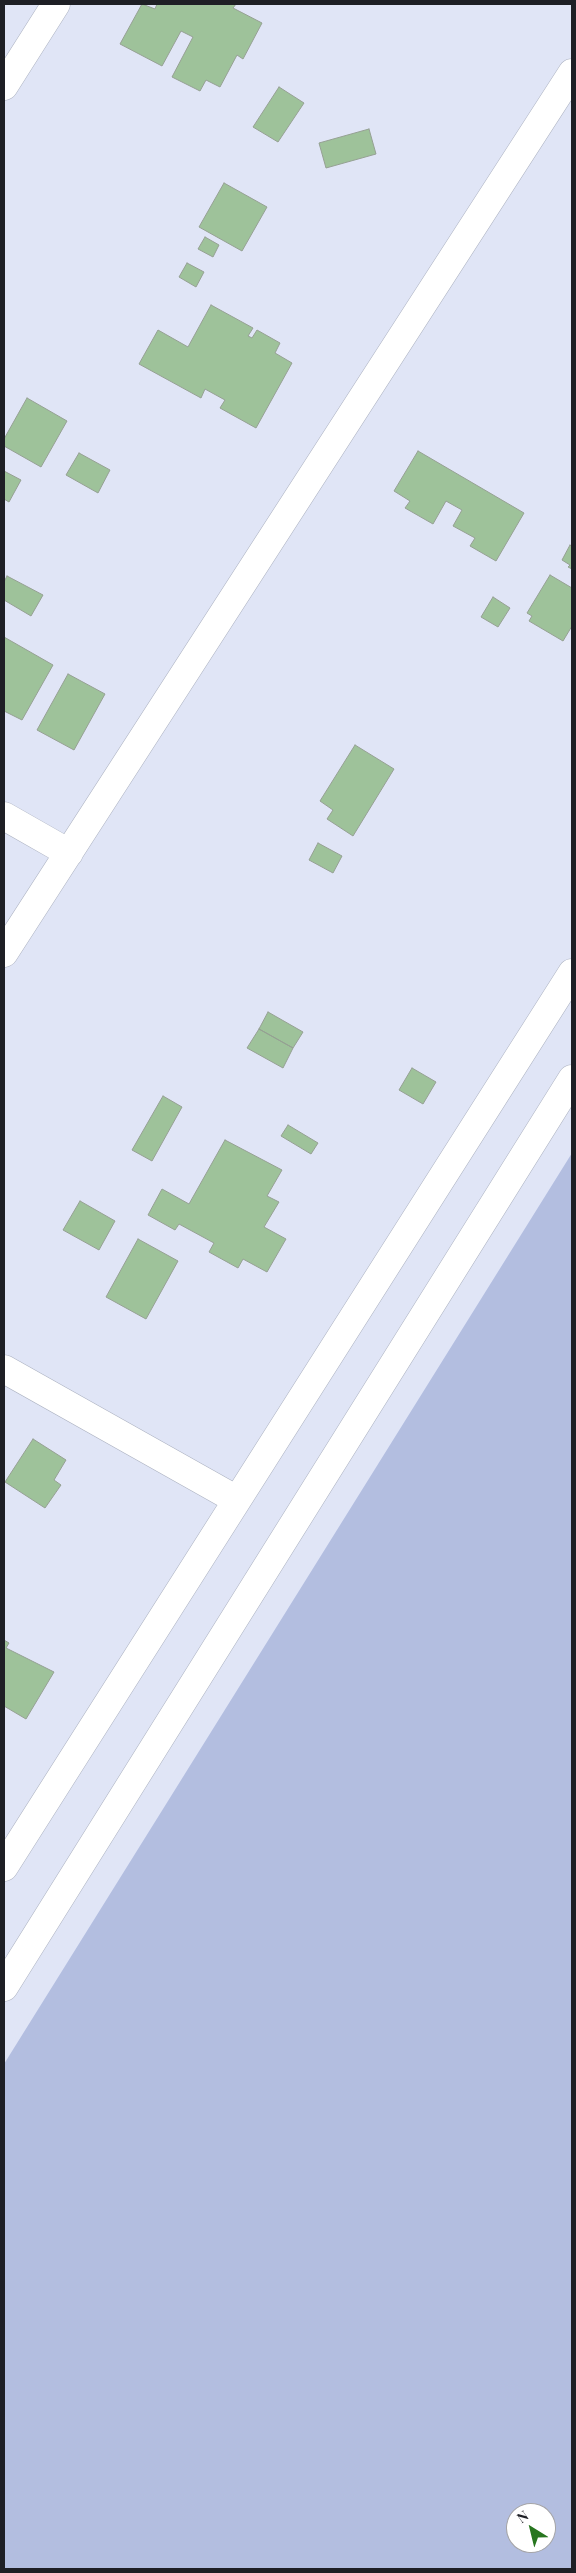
<!DOCTYPE html>
<html>
<head>
<meta charset="utf-8">
<style>
  body { margin:0 }
  #map { position:relative; width:576px; height:2573px; overflow:hidden; background:#e0e5f6; font-family:"Playfair Display",serif }
  canvas { display:block }
  .frame { position:absolute; inset:0; border:5px solid #1e1f25; pointer-events:none }
  .north { position:absolute; left:506px; top:2503px; width:50px; height:50px; box-sizing:border-box; background:#fff; border:1px solid #a5a5a8; border-radius:50%; rotate:324deg; font-size:14px; font-weight:700; line-height:20px; text-align:center; color:#1e1f25 }
  .north::after { content:''; display:block; margin:auto; width:18px; height:22px; background:#27761f; clip-path:polygon(50% 0,100% 100%,50% 72%,0 100%) }
</style>
</head>
<body>
<div id="map">
<canvas width="576" height="2573"></canvas>
<div class="frame"></div>
<div class="north">N</div>
</div>
<script>
const ctx = document.querySelector('canvas').getContext('2d');
ctx.lineJoin = 'round';
function paint(path, color) { ctx.fillStyle = color; ctx.fill(path, 'evenodd'); }
const poly = rows => new Path2D(rows.map(r => 'M' + r).join(''));
function trace(path, color, width, dash) { ctx.strokeStyle = color; ctx.lineWidth = width; ctx.lineCap = dash ? 'butt' : 'round'; ctx.setLineDash(dash || []); ctx.stroke(path); }
const green = poly([
  [572,1153,572,2569,4,2569,4,2064],
  [516,2513,546,2513,546,2543,516,2543]
]);
const building = poly([
  [142,4,155,9,157,4,236,4,233,8,262,23,243,59,237,55,220,87,206,80,200,91,172,77,193,37,181,31,162,66,120,44,142,4],
  [279,87,304,103,278,142,253,127,279,87],
  [369,129,376,154,326,168,319,143,369,129],
  [224,183,267,207,242,251,199,227,224,183],
  [205,237,219,245,213,257,198,249,205,237],
  [187,263,204,272,196,287,179,277,187,263],
  [211,305,253,328,248,336,252,338,257,330,280,343,275,353,292,363,256,428,220,408,225,400,205,389,201,398,139,364,158,330,188,347,211,305],
  [27,398,67,421,41,467,4,446,4,439,27,398],
  [418,451,524,513,496,561,470,546,475,538,453,526,462,510,446,501,433,524,405,508,410,501,394,491,418,451],
  [79,453,110,470,98,493,66,475,79,453],
  [4,471,21,480,9,502,4,499,4,471],
  [570,545,572,547,572,569,568,567,570,565,562,560,570,545],
  [550,575,572,588,572,626,563,641,529,621,532,616,527,613,550,575],
  [7,576,43,595,31,616,4,600,4,582,7,576],
  [493,597,510,608,498,627,481,617,493,597],
  [4,637,53,665,22,720,4,711,4,637],
  [68,674,105,694,74,750,37,730,68,674],
  [355,745,394,769,353,836,327,819,333,810,320,801,355,745],
  [318,843,342,856,333,873,309,860,318,843],
  [268,1012,303,1032,293,1048,259,1029,268,1012],
  [259,1029,293,1048,283,1068,247,1048,259,1029],
  [412,1068,436,1082,423,1104,399,1090,412,1068],
  [163,1096,182,1107,152,1161,132,1150,163,1096],
  [288,1125,318,1143,311,1154,281,1136,288,1125],
  [225,1140,282,1170,267,1196,279,1202,264,1227,286,1239,267,1272,243,1259,238,1268,209,1252,214,1243,179,1224,175,1230,148,1215,162,1189,189,1204,225,1140],
  [80,1201,115,1221,99,1250,63,1230,80,1201],
  [138,1239,178,1261,146,1319,106,1297,138,1239],
  [33,1439,66,1460,54,1480,61,1485,45,1508,5,1482,33,1439],
  [4,1640,9,1643,6,1648,54,1672,26,1719,4,1706,4,1640]
]);
const minor = poly([
  [4,86,56,4],
  [4,816,69,853],
  [4,953,572,73],
  [4,1369,237,1500],
  [4,1867,572,973],
  [4,1987,572,1079]
]);
paint(green, '#b3bee0');
paint(building, '#9ec29a');
trace(building, '#95a093', 1);
trace(minor, '#acb2c1', 29);
trace(minor, '#fff', 28);
</script>
</body>
</html>
